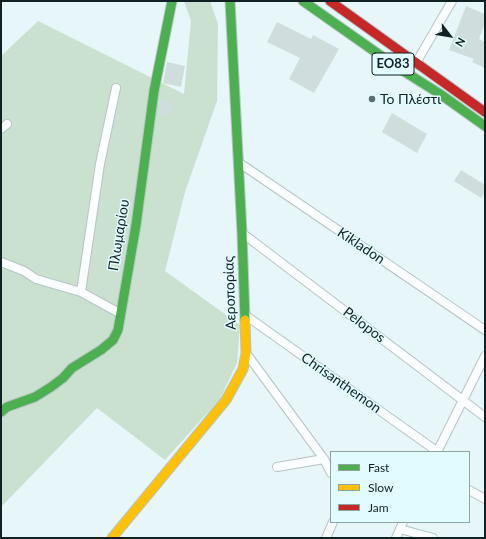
<!DOCTYPE html>
<html>
<head>
<meta charset="utf-8">
<style>
  body { margin:0 }
  #map { position:relative; width:486px; height:539px; overflow:hidden; background:#e7f6f8; font-family:Lato,sans-serif }
  canvas { display:block }
  .frame { position:absolute; inset:0; border:2px solid #102123; pointer-events:none }
  .legend { position:absolute; left:330px; top:451px; width:140px; height:72px; box-sizing:border-box; background:#e1fbfe; border:1px solid #8da4a6; margin:0; padding:5px 7px; list-style:none; font-size:12px; color:#102123 }
  .legend li { display:flex; align-items:center; gap:8px; height:20px }
  .legend b { width:20px; border:1px solid #8da4a6 }
  .north { position:absolute; left:430px; top:16px; width:40px; height:40px; -webkit-text-stroke:3px #e1fbfe; paint-order:stroke; rotate:121deg; font-size:11px; font-weight:700; line-height:16px; text-align:center; color:#102123 }
  .north::after { content:''; display:block; margin:auto; width:14px; height:18px; background:#102123; clip-path:polygon(50% 0,100% 100%,50% 72%,0 100%) }
</style>
</head>
<body>
<div id="map">
<canvas width="486" height="539"></canvas>
<div class="frame"></div>
<ul class="legend">
<li><b style="height:5px;background:#4caf50"></b>Fast</li>
<li><b style="height:5px;background:#ffc107"></b>Slow</li>
<li><b style="height:5px;background:#c62828"></b>Jam</li>
</ul>
<div class="north">N</div>
</div>
<script>
const ctx = document.querySelector('canvas').getContext('2d');
ctx.lineJoin = 'round';
function paint(path, color) { ctx.fillStyle = color; ctx.fill(path, 'evenodd'); }
const poly = rows => new Path2D(rows.map(r => 'M' + r).join(''));
function trace(path, color, width, dash) { ctx.strokeStyle = color; ctx.lineWidth = width; ctx.lineCap = dash ? 'butt' : 'round'; ctx.setLineDash(dash || []); ctx.stroke(path); }
function drawText(font, color, halo, rows, align = 'center') {
  ctx.font = font + ' Lato,sans-serif'; ctx.lineWidth = 3; ctx.setLineDash([]); ctx.textBaseline = 'middle'; ctx.strokeStyle = halo; ctx.fillStyle = color; for (const [text, x, y, turn = 0] of rows) {
    ctx.save(); ctx.translate(x, y); ctx.rotate((+turn || 0) * Math.PI / 180); ctx.textAlign = isNaN(turn) ? turn : align; if (halo) ctx.strokeText(text, 0, 0); ctx.fillText(text, 0, 0); ctx.restore();
  }
}
const forest = poly([
  [184,1,210,1,218,24,217,101,185,192,165,271,240,325,237,363,220,399,165,460,97,408,1,507,1,56,38,21,184,94,191,21]
]);
const building = poly([
  [466,6,485,14,485,23,479,39,485,42,485,68,472,62,474,59,449,50],
  [277,22,311,39,313,35,339,49,314,93,289,79,300,58,267,42],
  [167,62,185,66,181,87,163,83],
  [160,100,172,101,170,116,158,114],
  [392,113,427,134,417,153,382,132],
  [461,170,485,185,485,192,481,198,454,181]
]);
const street = poly([
  [416,63,452,1],
  [1,129,7,124],
  [238,162,485,330],
  [242,233,485,417],
  [1,262,24,271,36,279,81,292,121,314],
  [81,292,100,164,116,88],
  [245,315,438,452],
  [246,353,324,459,331,473],
  [437,452,485,356],
  [277,467,324,459],
  [469,490,485,499],
  [400,529,433,538],
  [326,538,333,522],
  [396,538,403,522]
]);
const fast = poly([
  [230,1,242,233,245,320],
  [303,1,394,65,440,94,485,126],
  [1,412,7,407,35,397,51,387,63,378,72,368,101,350,113,340,118,330,136,225,154,91,172,1]
]);
const slow = poly([
  [112,538,226,400,243,369,246,353,245,320]
]);
const jam = poly([
  [330,1,485,112]
]);
const markers = [
  [372,99,4,"#5b6c6e"]
];
const shields = [
  [393,64,42]
];
const shieldNames = [
  ["ΕΟ83",393,64]
];
const poiNames = [
  ["Το Πλέστι",380,99]
];
const streetNames = [
  ["Πλωμαρίου",119,235,-81],
  ["Kikladon",361,246,34],
  ["Αεροπορίας",230,293,-92],
  ["Pelopos",364,325,37],
  ["Chrisanthemon",341,383,35]
];
paint(forest, '#cae1cf');
paint(building, '#cfdedc');
trace(street, '#b6c4c6', 10);
trace(fast, '#b6c4c6', 11);
trace(slow, '#b6c4c6', 11);
trace(jam, '#b6c4c6', 11);
trace(street, '#fbfefe', 8);
trace(fast, '#4caf50', 9);
trace(slow, '#ffc107', 9);
trace(jam, '#c62828', 9);
for (const [x, y, r, color] of markers) { const dot = new Path2D(); dot.arc(x, y, r, 0, 2 * Math.PI); ctx.fillStyle = color; ctx.fill(dot); trace(dot, '#e1fbfe', 1.5); }
for (const [x, y, w] of shields) { const box = new Path2D(); box.roundRect(x - w / 2, y - 11, w, 22, 3); ctx.fillStyle = '#e1fbfe'; ctx.fill(box); trace(box, '#102123', 1); }
drawText('bold 13px', '#102123', null, shieldNames);
drawText('14px', '#102123', '#e1fbfe', poiNames, 'left');
drawText('14px', '#102123', '#e1fbfe', streetNames);
</script>
</body>
</html>
